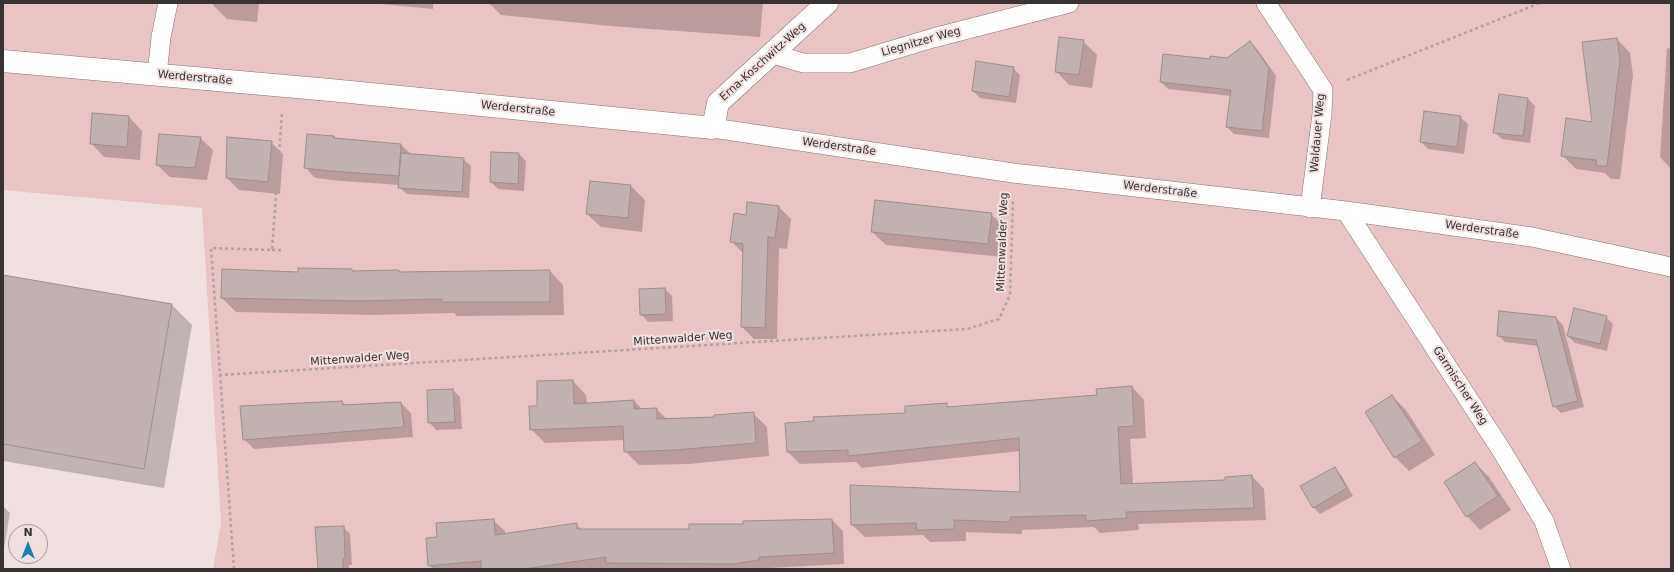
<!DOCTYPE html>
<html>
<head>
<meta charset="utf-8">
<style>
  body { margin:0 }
  #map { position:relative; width:1674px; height:572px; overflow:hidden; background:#f1e0e0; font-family:"DejaVu Sans",sans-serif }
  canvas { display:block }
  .frame { position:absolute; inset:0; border:4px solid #383232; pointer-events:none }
  .north { position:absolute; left:8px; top:524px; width:40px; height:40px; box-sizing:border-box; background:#f1e0e0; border:1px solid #a79a9a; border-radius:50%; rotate:0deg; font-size:11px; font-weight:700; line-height:16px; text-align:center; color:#383232 }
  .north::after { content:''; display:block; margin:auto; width:14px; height:18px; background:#1883ab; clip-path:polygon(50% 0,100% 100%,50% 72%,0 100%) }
</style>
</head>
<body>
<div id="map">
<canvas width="1674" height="572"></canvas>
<div class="frame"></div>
<div class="north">N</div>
</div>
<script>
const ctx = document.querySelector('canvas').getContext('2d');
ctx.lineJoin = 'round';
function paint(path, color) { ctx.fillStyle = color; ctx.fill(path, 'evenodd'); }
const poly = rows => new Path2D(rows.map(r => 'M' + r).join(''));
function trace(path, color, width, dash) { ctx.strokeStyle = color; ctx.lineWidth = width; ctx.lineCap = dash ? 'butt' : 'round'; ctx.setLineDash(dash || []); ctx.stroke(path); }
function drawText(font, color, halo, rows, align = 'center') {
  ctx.font = font + ' "DejaVu Sans",sans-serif'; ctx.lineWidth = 4; ctx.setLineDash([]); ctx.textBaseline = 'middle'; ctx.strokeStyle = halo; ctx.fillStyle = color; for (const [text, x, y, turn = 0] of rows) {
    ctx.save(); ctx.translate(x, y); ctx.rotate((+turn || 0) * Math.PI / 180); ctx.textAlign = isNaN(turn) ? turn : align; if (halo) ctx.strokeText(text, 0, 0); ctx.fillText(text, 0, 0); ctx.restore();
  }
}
const green = poly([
  [3,3,1671,3,1671,569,213,569,221,523,202,208,3,190]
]);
const shadow = poly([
  [213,3,259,3,257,22,227,19,213,5],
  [371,3,433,3,433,9],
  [489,3,763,3,760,37,610,26,501,15],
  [1617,39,1630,53,1633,75,1620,179,1611,179,1605,173,1576,169,1562,155,1593,123],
  [1083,41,1097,55,1092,88,1069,85,1056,71],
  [1250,42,1257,49,1276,76,1269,138,1234,134,1227,127,1231,96,1168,89,1161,82,1211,61,1227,59],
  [1667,48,1671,49,1671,169,1660,157],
  [1013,68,1020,75,1016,103,980,98,973,91],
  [1528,99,1535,106,1530,143,1502,139,1494,132],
  [1424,112,1460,117,1468,124,1464,154,1428,149,1421,142],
  [129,117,142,131,140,160,104,157,91,143],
  [334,137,336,139,401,145,412,155,463,159,471,166,469,198,407,194,399,187,400,185,342,181,315,178,305,167],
  [200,138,213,150,207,180,170,177,157,165],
  [271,142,283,154,280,194,239,190,227,178],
  [519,154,526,161,524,191,498,189,491,182],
  [590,182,631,186,645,200,642,232,601,227,587,214],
  [779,207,791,219,787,249,779,248,777,339,754,339,742,327,744,254,732,242,747,216],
  [991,214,1005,228,1002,257,886,245,872,232],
  [351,270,353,272,398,271,400,273,550,271,563,285,564,315,457,316,454,313,374,315,236,312,222,298,299,273],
  [3,276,172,305,192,325,164,488,3,461],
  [665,289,672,296,673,321,648,322,641,314],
  [1606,317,1613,324,1607,351,1575,343,1568,336],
  [1556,318,1563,325,1584,407,1561,413,1554,406,1539,346,1505,342,1498,335],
  [573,381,586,395,587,404,634,401,642,409,656,409,667,419,715,418,753,413,767,427,769,456,689,464,639,465,625,451,624,440,545,443,531,429,539,407],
  [1132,387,1144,400,1146,438,1130,439,1133,484,1226,481,1252,476,1264,489,1266,520,1138,524,1139,530,1100,533,1094,527,1022,530,1022,534,966,532,966,541,930,542,923,535,865,537,852,525,851,486,1021,493,1020,451,862,468,856,462,800,464,788,452,906,414,946,404,949,408,1098,396],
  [453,390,460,397,462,429,436,430,429,422],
  [1392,396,1406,410,1435,455,1409,471,1395,457],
  [342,402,346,406,401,403,411,413,413,437,254,449,244,439],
  [1475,463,1489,477,1511,510,1480,530,1467,516],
  [1334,468,1341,475,1353,496,1320,514,1313,507],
  [3,506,10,513,3,554],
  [493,520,505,531,505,534,576,524,582,530,690,530,832,520,843,531,844,564,770,568,770,569,433,569,429,565,438,538],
  [343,527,350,534,352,565,349,565,349,569,319,569]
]);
const building = poly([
  [1059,37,1084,40,1079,75,1055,72,1059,37],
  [1617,38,1620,60,1607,166,1597,166,1596,160,1561,156,1566,118,1592,122,1582,42,1617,38],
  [1250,41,1269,68,1262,131,1226,127,1231,90,1160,82,1163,54,1210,59,1210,56,1227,58,1250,41],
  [976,61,1014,67,1009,97,972,91,976,61],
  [1499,94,1528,98,1523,136,1493,133,1499,94],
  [1424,111,1461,116,1457,147,1420,142,1424,111],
  [92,113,129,116,127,147,90,144,92,113],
  [159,134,201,137,195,168,156,165,159,134],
  [307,134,334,136,334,138,401,144,399,176,331,171,304,168,307,134],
  [227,137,272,141,268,182,226,178,227,137],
  [491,152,519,153,518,184,490,182,491,152],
  [401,153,464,158,462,192,398,188,401,153],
  [590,181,631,185,628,218,586,214,590,181],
  [875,200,992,213,988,244,871,232,875,200],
  [747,202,779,206,775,238,768,237,765,328,741,327,743,244,730,242,734,213,746,215,747,202],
  [298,268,352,269,352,271,399,270,399,272,550,270,550,302,442,302,442,299,359,301,221,298,222,269,298,272,298,268],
  [3,275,172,304,144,469,3,444,3,275],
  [665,288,666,314,640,315,639,289,665,288],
  [1574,308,1607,316,1600,344,1567,336,1574,308],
  [1499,311,1556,317,1578,401,1553,407,1536,340,1497,336,1499,311],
  [573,380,574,404,634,400,634,409,657,408,657,419,714,417,714,415,754,412,756,443,675,450,624,452,623,426,530,430,529,406,537,406,537,381,573,380],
  [1132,386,1134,426,1118,427,1121,484,1225,480,1225,477,1252,475,1254,508,1126,512,1127,518,1086,521,1086,515,1010,517,1010,522,954,520,954,529,917,530,916,523,851,525,850,485,1020,492,1019,438,848,456,848,450,787,452,785,423,814,421,813,417,905,413,905,406,947,403,947,407,1097,395,1096,389,1132,386],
  [453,389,455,422,428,423,427,390,453,389],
  [1392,395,1422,441,1394,458,1365,412,1392,395],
  [342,401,343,405,401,402,404,427,243,440,240,406,342,401],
  [1475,462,1498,496,1466,517,1444,482,1475,462],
  [1335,467,1347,488,1313,508,1300,486,1335,467],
  [494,519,495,535,577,523,577,529,689,529,689,524,743,524,743,521,832,519,834,553,759,557,759,560,732,564,606,563,606,557,524,569,481,569,481,561,428,566,426,538,437,537,436,523,494,519],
  [344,526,345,558,343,559,343,569,318,569,315,527,344,526]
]);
const path = poly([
  [1347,80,1540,3],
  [272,250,283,250],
  [219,375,967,329,999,319,1010,295,1013,200],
  [234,569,211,248,272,250,282,113]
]);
const lane = poly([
  [1266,3,1323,90,1322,114,1310,208],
  [773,54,803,63,850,63,933,38,1069,3],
  [157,75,161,37,168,3],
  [713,128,1013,173,1346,211,1532,237,1671,267],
  [1346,211,1502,451,1544,521,1561,569]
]);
const street = poly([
  [3,61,330,90,713,128,718,103,827,3]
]);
const streetNames = [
  ["Liegnitzer Weg",921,42,-16],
  ["Erna-Koschwitz-Weg",763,62,-42],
  ["Werderstraße",195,78,5],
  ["Werderstraße",518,109,6],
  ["Waldauer Weg",1318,133,-85],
  ["Werderstraße",839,147,8],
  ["Werderstraße",1160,190,7],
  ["Werderstraße",1482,230,8],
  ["Mittenwalder Weg",1003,242,-88],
  ["Mittenwalder Weg",683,339,-4],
  ["Mittenwalder Weg",360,359,-4],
  ["Garmischer Weg",1460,386,57]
];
paint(green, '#e9c4c4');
paint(shadow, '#0003');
paint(building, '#c2b1b1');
trace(building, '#9e8e8e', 1);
trace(lane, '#867777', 20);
trace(street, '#867777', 23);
trace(path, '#b0a3a3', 2.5, [3, 3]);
trace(lane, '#fff', 19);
trace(street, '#fff', 22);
drawText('11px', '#383232', '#f1e0e0', streetNames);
</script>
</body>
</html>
